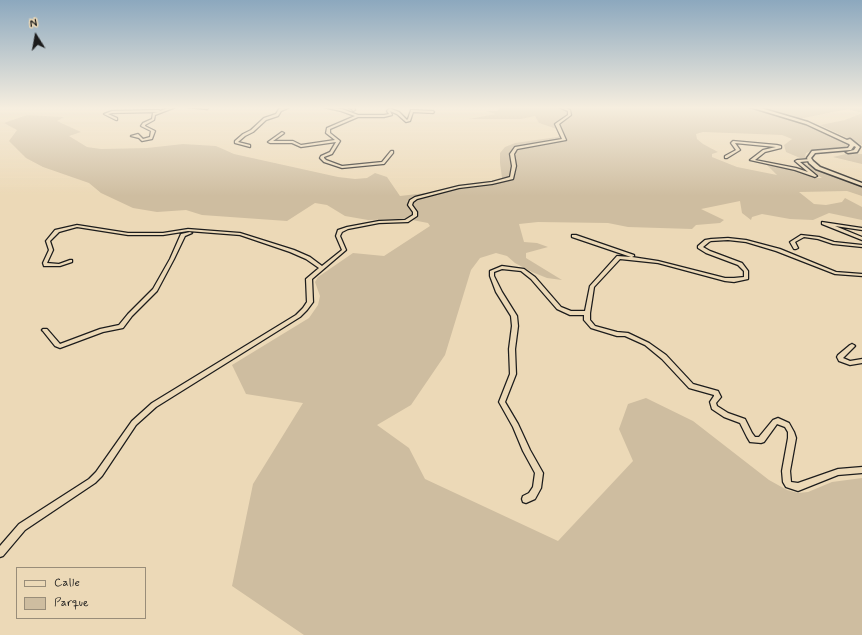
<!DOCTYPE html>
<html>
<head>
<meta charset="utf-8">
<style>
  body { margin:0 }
  #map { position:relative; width:862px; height:635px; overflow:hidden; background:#ecd9b7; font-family:Mynerve,sans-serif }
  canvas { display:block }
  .legend { position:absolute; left:16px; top:567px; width:130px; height:52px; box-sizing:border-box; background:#ecd9b7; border:1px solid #998d79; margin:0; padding:5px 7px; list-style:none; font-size:12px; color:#1c1c1c }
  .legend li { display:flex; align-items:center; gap:8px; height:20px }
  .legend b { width:20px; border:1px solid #998d79 }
  .north { position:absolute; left:16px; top:16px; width:40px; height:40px; -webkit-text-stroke:3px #ecd9b7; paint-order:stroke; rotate:349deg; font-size:11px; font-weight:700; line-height:16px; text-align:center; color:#1c1c1c }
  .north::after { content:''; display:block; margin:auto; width:14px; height:18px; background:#1c1c1c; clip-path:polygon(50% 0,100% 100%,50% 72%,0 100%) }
</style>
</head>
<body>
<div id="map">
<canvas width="862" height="635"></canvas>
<ul class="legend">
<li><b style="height:5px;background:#ecd9b7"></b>Calle</li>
<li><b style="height:11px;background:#cebda0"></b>Parque</li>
</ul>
<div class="north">N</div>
</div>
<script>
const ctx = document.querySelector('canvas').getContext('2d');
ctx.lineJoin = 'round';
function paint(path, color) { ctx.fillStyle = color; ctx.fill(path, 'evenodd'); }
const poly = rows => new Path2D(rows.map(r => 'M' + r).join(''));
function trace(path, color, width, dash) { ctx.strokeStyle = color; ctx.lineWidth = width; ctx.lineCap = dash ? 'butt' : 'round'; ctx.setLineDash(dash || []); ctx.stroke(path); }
const green = poly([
  [500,107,749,107,798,122,843,141,847,144,848,147,818,149,806,153,805,158,800,158,786,152,784,145,792,139,782,135,703,132,696,134,697,139,703,144,718,152,712,154,712,157,737,167,777,175,767,165,798,171,813,178,822,178,802,164,801,161,802,160,807,165,862,187,862,196,847,191,799,192,814,204,826,205,842,202,845,198,862,207,862,220,829,213,813,220,790,219,762,214,752,217,751,220,742,213,740,201,701,209,724,220,720,223,696,225,692,229,628,227,608,223,538,222,519,224,524,242,537,243,548,247,526,253,526,258,562,280,547,278,532,272,515,263,507,256,496,253,480,258,471,270,445,355,411,405,377,425,409,448,425,479,558,541,633,461,619,429,628,404,646,398,693,421,769,480,787,490,798,493,808,492,832,482,862,478,862,635,304,635,232,586,253,484,303,403,246,394,232,365,309,318,318,305,320,296,315,282,318,277,353,253,384,256,430,226,428,223,407,219,368,220,345,216,327,205,315,203,287,221,202,215,186,210,157,212,133,208,101,193,89,183,43,167,26,158,9,141,17,130,4,123,27,115,64,117,57,121,81,132,69,136,87,147,101,149,147,148,183,144,216,146,234,154,338,177,355,179,367,178,375,173,387,177,400,196,494,185,502,178,500,163,500,153,505,147,515,143,557,137,563,135,557,129,539,123,535,116,521,119,469,119,495,114,486,111,497,111],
  [759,107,862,107,862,113,848,109,799,119],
  [862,113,862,145,820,125,845,120],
  [850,153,862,154,862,164,833,157]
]);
const minor = poly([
  [171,107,176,107,155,115,154,120,145,125,145,126,155,131,152,139,142,141,139,138,131,136,138,134,143,139,150,137,151,131,141,126,143,123,152,119,153,113,158,112,112,113,108,114,117,118,117,120,116,120,104,114,112,111,159,110,160,111,171,107],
  [187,107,208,107,208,108,207,109,187,107],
  [285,107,290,107,281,111,278,116,266,120,253,132,245,136,238,142,250,145,250,147,235,143,235,141,243,134,251,130,264,118,276,114,279,109,285,107],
  [323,107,331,107,342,109,358,115,384,115,389,114,387,111,390,108,391,109,399,112,407,120,408,119,411,110,433,111,434,112,433,113,413,112,410,121,406,122,397,114,390,111,392,115,384,117,358,117,330,129,330,133,340,141,332,154,324,157,324,158,326,160,342,166,382,162,391,151,393,151,393,153,384,164,383,164,342,168,324,162,320,158,321,156,330,152,336,142,301,147,292,143,270,143,268,142,282,132,284,133,283,134,273,141,293,141,301,145,335,140,326,133,327,128,355,116,341,111,323,107],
  [347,107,354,107,355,110,353,111,352,109,347,107],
  [559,107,563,107,570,110,571,115,559,124,566,140,517,149,514,154,516,166,513,179,492,184,459,188,417,199,413,202,412,205,417,212,417,216,408,222,379,223,348,229,342,232,340,236,346,250,312,279,313,302,307,310,300,317,156,407,136,425,102,476,95,483,25,530,3,556,0,557,0,546,19,524,89,479,96,472,132,421,152,403,296,315,303,308,307,302,306,279,319,268,306,259,290,252,240,235,188,231,163,235,128,235,77,227,59,232,50,241,53,250,47,263,59,264,70,260,72,260,72,262,60,266,44,266,43,263,49,250,46,241,55,230,77,225,128,233,163,233,188,229,240,233,294,250,310,257,322,266,342,250,336,236,338,230,347,227,379,221,405,220,413,215,413,212,408,205,410,200,415,197,459,186,492,182,510,177,512,166,510,154,515,147,562,139,555,124,568,115,568,111,559,107],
  [733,141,777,145,781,146,781,148,765,152,755,160,796,168,808,172,795,161,797,160,811,159,811,161,810,161,800,162,817,176,815,177,795,170,750,160,763,150,776,147,735,143,740,150,727,158,725,158,725,156,736,150,731,143,733,141],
  [822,222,862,228,862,230,835,226,862,237,862,240,822,224,822,222],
  [190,232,192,233,185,236,174,259,157,291,132,316,123,328,103,332,60,348,55,346,43,331,42,330,43,329,47,329,60,344,100,329,119,325,128,314,153,289,170,259,181,234,190,232],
  [572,235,576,235,634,255,634,256,632,257,658,261,725,278,734,278,744,277,744,271,738,265,706,253,698,248,698,246,705,240,711,239,728,238,746,240,780,249,836,272,862,274,862,276,835,274,776,251,746,242,728,240,711,241,709,242,703,247,710,251,742,263,748,271,748,279,734,282,725,281,658,263,620,259,594,287,590,313,590,320,595,326,617,332,628,333,649,343,666,355,693,384,718,391,721,397,716,403,717,406,728,413,745,419,752,433,755,437,759,437,773,420,778,418,789,423,794,432,796,438,790,471,791,482,798,483,838,469,862,467,862,473,838,475,798,491,786,487,783,482,782,471,788,438,788,432,785,427,777,424,764,442,761,443,750,442,747,437,740,423,724,417,712,409,710,402,714,396,714,395,689,388,662,359,645,345,625,336,617,336,591,328,584,320,584,315,570,315,557,309,531,279,521,271,502,269,494,272,494,276,502,292,517,316,518,326,515,349,516,374,505,402,518,424,530,450,543,473,541,488,535,499,526,503,523,502,522,499,523,496,529,493,533,487,535,473,523,451,513,427,499,402,510,374,509,349,512,326,511,316,496,292,490,276,490,271,502,266,524,269,535,277,561,307,571,311,585,311,590,286,617,256,631,257,572,237,572,235],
  [801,235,819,237,834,242,862,245,862,247,833,244,818,239,804,237,795,242,798,248,796,249,794,249,790,242,801,235],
  [852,344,854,345,855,346,843,358,850,361,862,359,862,363,850,365,839,361,837,357,838,355,850,345,852,344]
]);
const major = poly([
  [750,107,757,107,808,122,847,140,850,139,860,147,857,152,848,153,846,152,854,150,856,147,854,146,851,150,850,150,815,153,811,158,813,161,820,167,862,183,862,186,816,169,809,163,807,158,812,151,848,148,850,145,849,144,806,124,750,107]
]);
paint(green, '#cebda0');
trace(minor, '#1c1c1c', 2.5);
trace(major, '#1c1c1c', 3);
paint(minor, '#ecd9b7');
paint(major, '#ecd9b7');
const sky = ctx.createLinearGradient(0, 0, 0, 196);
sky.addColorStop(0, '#8ca8be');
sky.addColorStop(0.55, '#f6eedf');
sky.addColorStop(1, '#f6eedf00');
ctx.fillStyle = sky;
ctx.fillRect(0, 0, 862, 196);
</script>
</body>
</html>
